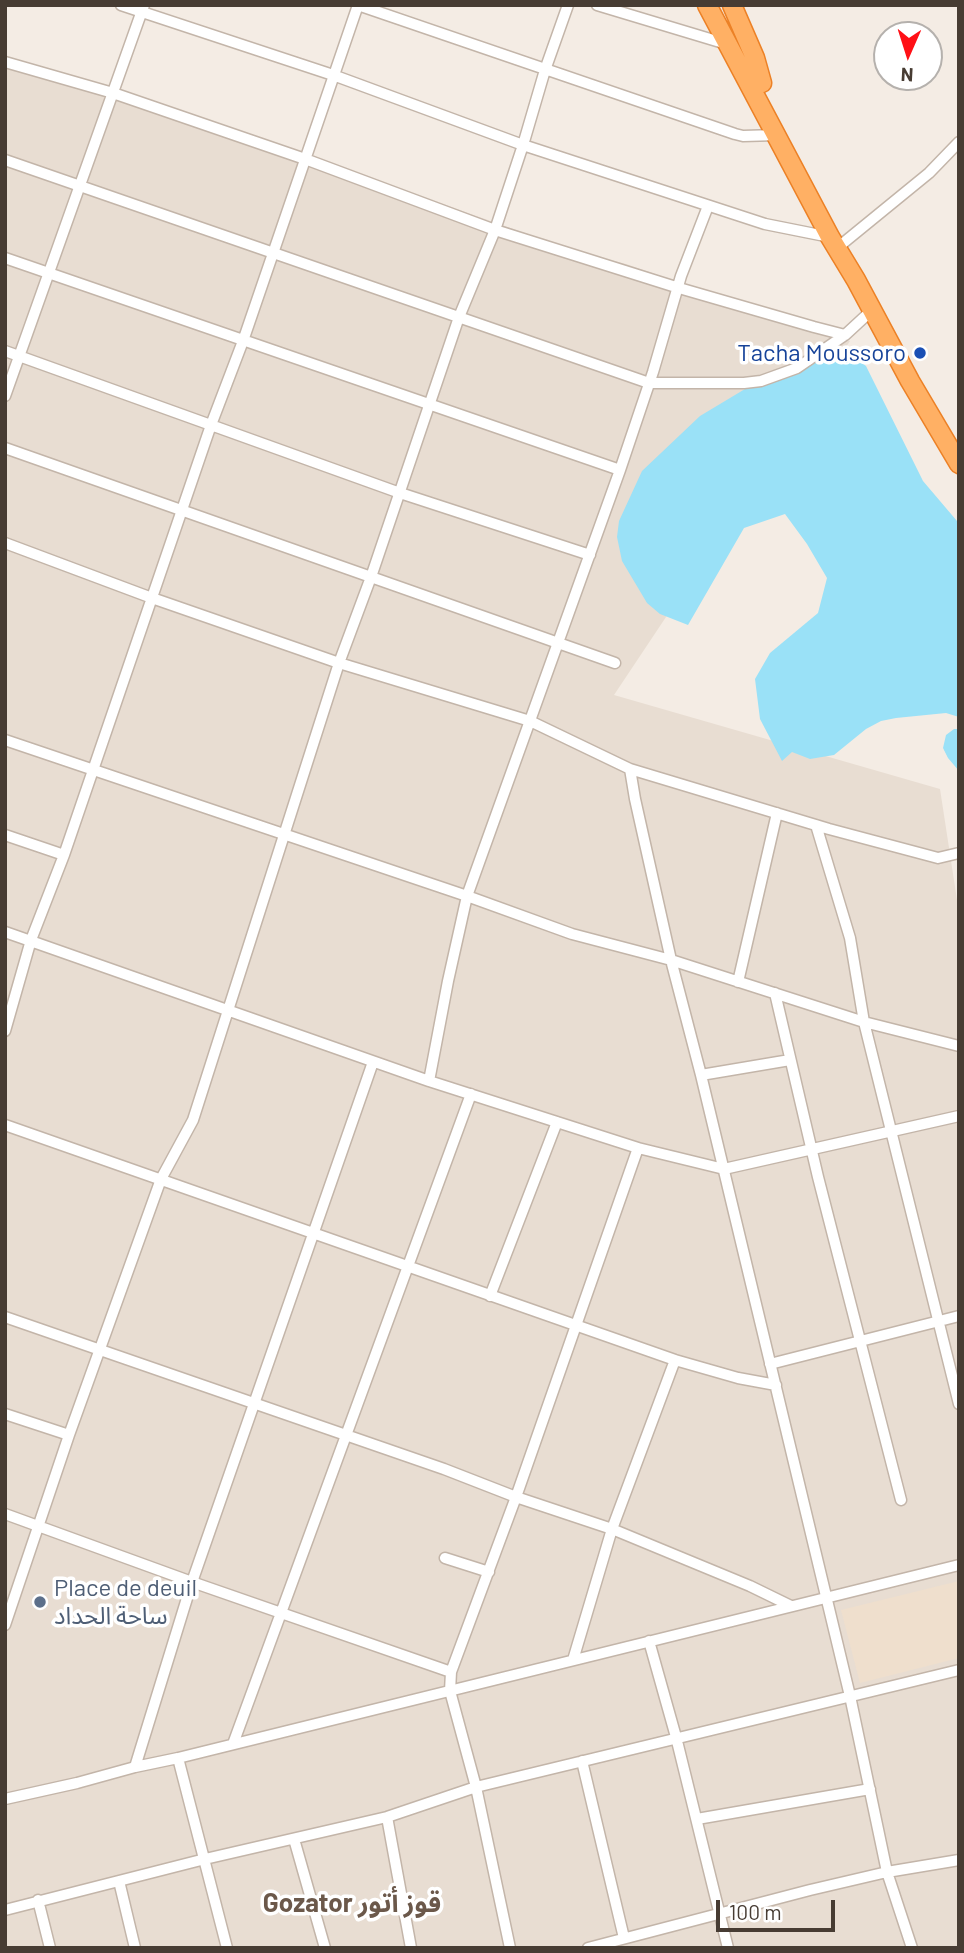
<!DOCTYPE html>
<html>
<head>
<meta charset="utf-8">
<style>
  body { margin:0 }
  #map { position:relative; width:964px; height:1953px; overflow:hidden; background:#f4ece4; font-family:Barlow,sans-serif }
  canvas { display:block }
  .frame { position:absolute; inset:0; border:7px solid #473c33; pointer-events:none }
  .north { position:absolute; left:873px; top:21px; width:70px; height:70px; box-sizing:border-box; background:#fff; border:2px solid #b5b1ad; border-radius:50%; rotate:183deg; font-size:19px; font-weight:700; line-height:28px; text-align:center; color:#473c33 }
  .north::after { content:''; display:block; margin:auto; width:24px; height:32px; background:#ff1016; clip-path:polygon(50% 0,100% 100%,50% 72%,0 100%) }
  .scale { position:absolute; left:716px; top:1900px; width:119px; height:32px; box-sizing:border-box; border:4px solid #473c33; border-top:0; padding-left:9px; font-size:21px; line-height:24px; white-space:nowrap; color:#473c33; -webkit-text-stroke:5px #fff; paint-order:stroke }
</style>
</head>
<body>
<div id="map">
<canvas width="964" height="1953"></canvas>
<div class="frame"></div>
<div class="north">N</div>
<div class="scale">100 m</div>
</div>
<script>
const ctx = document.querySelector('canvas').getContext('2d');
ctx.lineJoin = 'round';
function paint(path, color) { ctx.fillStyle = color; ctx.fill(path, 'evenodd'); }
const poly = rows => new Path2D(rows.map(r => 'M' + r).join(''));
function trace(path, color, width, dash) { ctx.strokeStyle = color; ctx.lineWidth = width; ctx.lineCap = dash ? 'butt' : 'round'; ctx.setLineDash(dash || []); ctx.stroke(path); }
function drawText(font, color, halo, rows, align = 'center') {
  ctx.font = font + ' Barlow,"Noto Sans Arabic",sans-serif'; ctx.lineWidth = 7; ctx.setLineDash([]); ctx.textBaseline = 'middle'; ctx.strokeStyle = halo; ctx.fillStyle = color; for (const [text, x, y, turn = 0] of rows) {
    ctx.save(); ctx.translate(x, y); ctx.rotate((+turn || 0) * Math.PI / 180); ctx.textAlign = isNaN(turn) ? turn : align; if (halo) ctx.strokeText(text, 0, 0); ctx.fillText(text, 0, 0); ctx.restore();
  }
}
const residential = poly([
  [5,58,360,175,573,250,626,264,850,341,614,695,940,789,959,913,959,1948,5,1948]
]);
const education = poly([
  [959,1581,959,1658,860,1683,841,1610]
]);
const water = poly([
  [851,354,866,366,923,481,957,521,959,527,959,717,946,713,896,718,881,721,866,729,834,755,810,759,792,752,782,761,760,719,755,679,770,653,818,613,827,578,807,544,785,514,744,528,688,625,660,614,647,603,622,561,617,537,619,521,642,471,700,416,750,386,794,371,822,358],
  [954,729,959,729,959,771,948,758,943,748,946,735]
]);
const street = poly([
  [121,5,333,75,523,145,765,224,830,237],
  [358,5,735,134,743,136,777,135],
  [597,5,720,42],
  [5,62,113,93,305,159,495,230,679,288,814,327,845,335,871,311],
  [5,160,649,383,744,383,761,381,797,368,845,335],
  [842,244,929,173,959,142],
  [5,258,620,470],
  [5,351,400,493,590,555],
  [5,396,144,5],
  [5,448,615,663],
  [5,543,152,598,339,663,530,721,630,769,635,799,671,960,701,1075,850,1696,887,1872,912,1948],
  [5,740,467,896,572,934,671,960,864,1022,959,1046],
  [630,769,829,829,938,858,959,853],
  [816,825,850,938,864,1022,959,1404],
  [5,835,64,855],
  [5,932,429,1081,638,1148,724,1169,959,1116],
  [738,982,777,813],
  [775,993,818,1177,901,1500],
  [5,1031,31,940,64,855,211,425,243,341,358,5],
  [701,1075,790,1060],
  [429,1081,448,981,467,896,620,470,653,372,681,276,708,206],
  [5,1125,675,1360,738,1378,776,1385],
  [490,1296,557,1122],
  [5,1317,444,1469,516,1497,612,1529,750,1586,791,1606],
  [770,1364,959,1316],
  [5,1414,69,1435],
  [5,1514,192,1582,451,1672],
  [445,1558,489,1572],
  [5,1625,69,1435,161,1179,193,1120,339,663,371,577,459,317,495,230,523,145,545,70,568,5],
  [649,1641,676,1737,728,1948],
  [573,1660,612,1529,675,1360],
  [233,1744,471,1094],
  [178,1758,227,1948],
  [582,1761,624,1938],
  [135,1767,192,1582,373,1062],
  [5,1799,77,1783,135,1767,178,1758,959,1565],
  [387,1817,411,1948],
  [697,1819,870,1789],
  [294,1839,325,1948],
  [119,1881,135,1948],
  [38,1900,50,1948],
  [5,1910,205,1859,387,1817,476,1787,959,1670],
  [510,1948,476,1787,450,1691,451,1672,516,1497,638,1148],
  [588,1948,810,1890,887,1872,959,1860]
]);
const highway = poly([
  [707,5,830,237,856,280,910,381,959,464],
  [732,5,755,58,762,83]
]);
const markers = [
  [920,353,7,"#1a4fb4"],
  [40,1602,7,"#5c6f8a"]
];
const transitNames = [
  ["Tacha Moussoro",906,353]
];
const serviceNames = [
  ["Place de deuil",54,1588],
  ["ساحة الحداد",54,1616]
];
const neighbourhoodNames = [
  ["Gozator قوز أتور",352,1903]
];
paint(residential, '#e8ddd2');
paint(education, '#efdfcd');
paint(water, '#9ae1f7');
trace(street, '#c3b5a9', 13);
trace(highway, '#ec8126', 21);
trace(street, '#fff', 10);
trace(highway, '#ffb064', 18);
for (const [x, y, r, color] of markers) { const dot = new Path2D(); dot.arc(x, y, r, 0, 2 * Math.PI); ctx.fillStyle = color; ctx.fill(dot); trace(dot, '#fff', 2.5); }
drawText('24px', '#164399', '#fff', transitNames, 'right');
drawText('24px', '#4e5e75', '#fff', serviceNames, 'left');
drawText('bold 26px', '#6b584a', '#fff', neighbourhoodNames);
</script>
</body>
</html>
